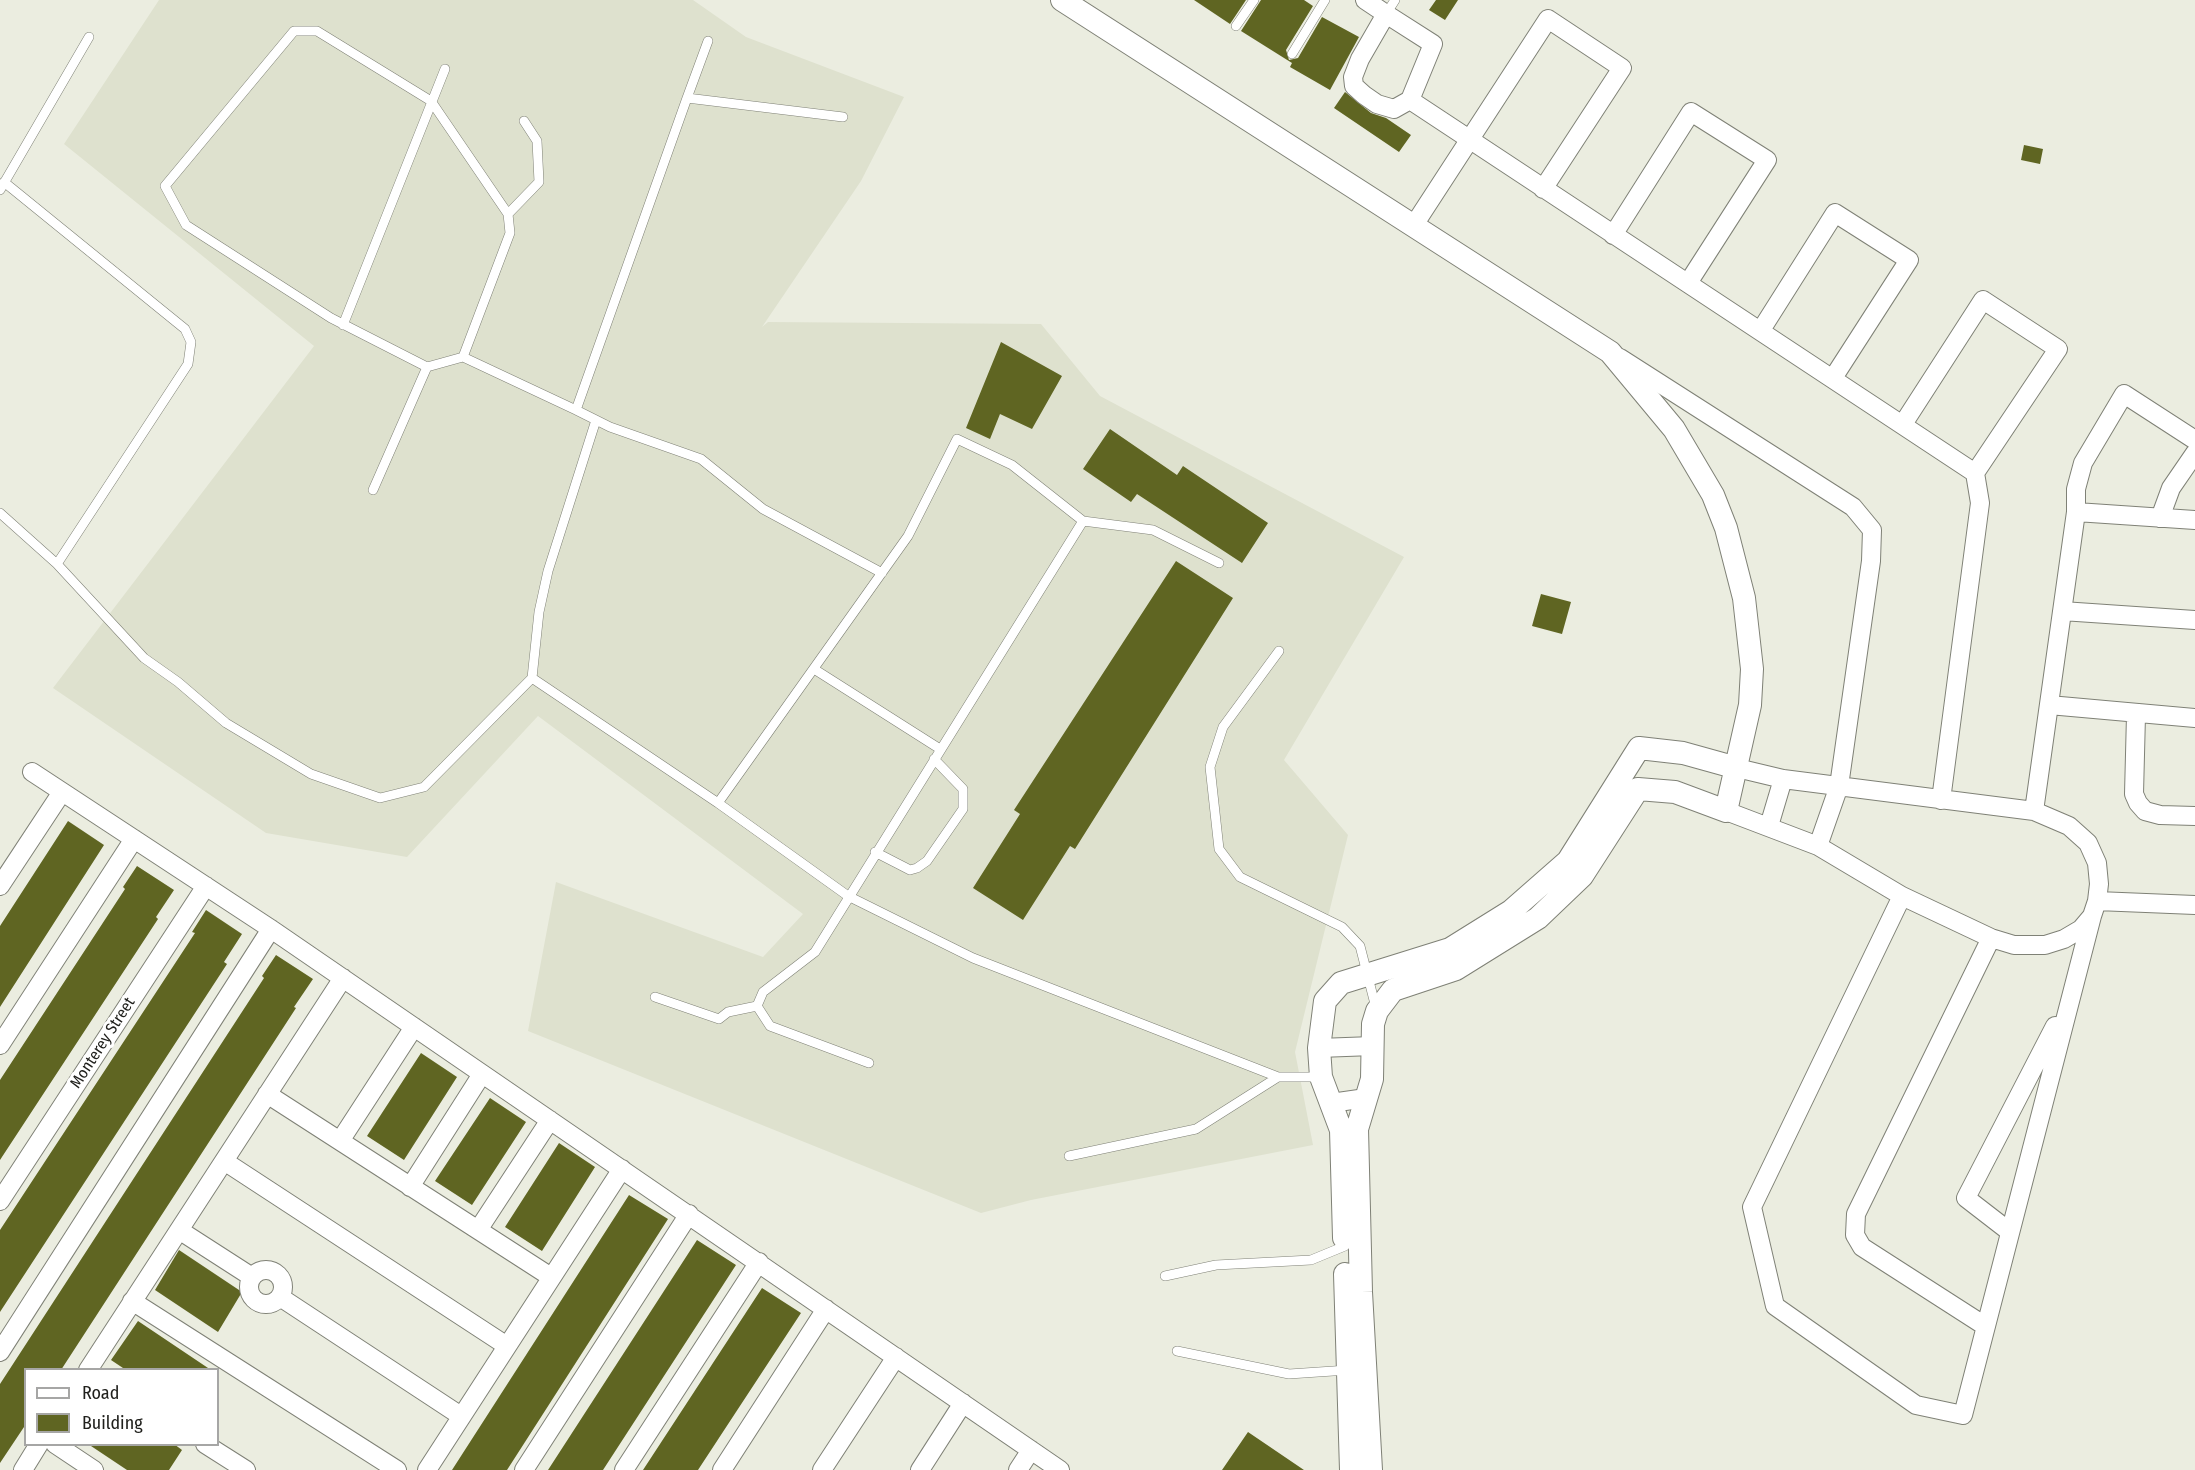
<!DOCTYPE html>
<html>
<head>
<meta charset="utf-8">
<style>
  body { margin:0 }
  #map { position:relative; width:2195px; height:1470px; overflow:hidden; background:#ebede0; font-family:"Fira Sans Condensed",sans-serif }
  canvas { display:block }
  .legend { position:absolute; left:24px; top:1368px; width:195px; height:78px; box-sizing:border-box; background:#fff; border:2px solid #a6a6a5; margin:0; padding:8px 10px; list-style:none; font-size:18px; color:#21211d }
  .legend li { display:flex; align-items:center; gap:12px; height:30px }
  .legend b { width:30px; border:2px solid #a6a6a5 }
</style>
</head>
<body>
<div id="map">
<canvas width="2195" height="1470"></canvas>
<ul class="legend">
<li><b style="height:8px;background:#fff"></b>Road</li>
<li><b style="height:16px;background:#5f6522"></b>Building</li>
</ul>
</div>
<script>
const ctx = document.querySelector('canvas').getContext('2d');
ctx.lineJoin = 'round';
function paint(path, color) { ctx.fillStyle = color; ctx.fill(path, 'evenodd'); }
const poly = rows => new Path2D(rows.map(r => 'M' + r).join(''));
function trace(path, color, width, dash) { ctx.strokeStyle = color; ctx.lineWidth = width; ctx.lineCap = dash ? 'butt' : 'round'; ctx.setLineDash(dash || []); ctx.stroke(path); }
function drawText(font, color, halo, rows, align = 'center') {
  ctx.font = font + ' "Fira Sans Condensed",sans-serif'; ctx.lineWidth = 6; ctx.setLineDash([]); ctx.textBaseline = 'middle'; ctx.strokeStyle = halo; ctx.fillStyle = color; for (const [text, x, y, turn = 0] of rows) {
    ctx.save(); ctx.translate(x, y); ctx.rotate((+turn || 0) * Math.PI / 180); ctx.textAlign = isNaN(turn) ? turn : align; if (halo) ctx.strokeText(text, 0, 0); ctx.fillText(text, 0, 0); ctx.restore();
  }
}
const built = poly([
  [159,0,693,0,746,37,904,97,861,181,762,327,768,322,1041,324,1100,396,1404,557,1284,760,1348,835,1295,1052,1313,1145,1031,1200,981,1213,528,1031,556,882,763,957,803,914,538,716,407,857,266,833,53,688,314,346,64,144]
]);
const building = poly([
  [1194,0,1246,0,1230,24],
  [1261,0,1304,0,1313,6,1286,50,1289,60,1298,58,1322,17,1359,37,1330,90,1290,67,1292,63,1241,31],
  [1436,0,1458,0,1445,20,1429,10],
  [1345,92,1371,113,1386,118,1411,135,1399,152,1334,108],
  [2024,145,2043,149,2040,164,2021,160],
  [1001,342,1062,376,1032,429,1000,414,990,439,966,428],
  [1110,429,1177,475,1183,466,1268,523,1242,563,1137,494,1131,502,1083,469],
  [1176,561,1233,598,1075,849,1070,846,1023,920,973,888,1020,814,1014,810],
  [1541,594,1571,602,1562,634,1532,626],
  [68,821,104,845,0,1007,0,926],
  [137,866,174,890,156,917,158,919,0,1160,0,1080,125,889,123,887],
  [206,910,242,934,224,962,227,964,0,1312,0,1230,195,933,192,932],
  [276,955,313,979,294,1007,296,1008,61,1370,26,1370,26,1424,0,1463,0,1384,264,978,262,976],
  [421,1053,457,1077,404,1160,367,1136],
  [490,1098,526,1122,472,1205,435,1181],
  [559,1143,595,1167,542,1251,505,1227],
  [629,1195,668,1219,525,1442,507,1470,452,1470],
  [697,1240,736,1265,603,1470,548,1470],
  [179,1250,242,1292,218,1332,155,1290],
  [762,1288,801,1313,736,1412,698,1470,643,1470],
  [138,1321,211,1370,126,1370,111,1360],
  [1248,1432,1304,1470,1222,1470],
  [88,1444,174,1444,182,1450,169,1470,127,1470]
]);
const service = poly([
  [1386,14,1395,0],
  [1236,26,1254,0],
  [1292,54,1325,0],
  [687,98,708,41],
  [843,117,687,98,576,410,610,427,701,459,763,509,882,573],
  [4,182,185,329,191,342,188,364,57,564],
  [0,190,89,37],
  [508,214,539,182,537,141,524,121],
  [343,325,445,69],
  [463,357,510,233,508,214,431,101,317,31,294,31,165,186,186,225,331,318,427,367,463,357,576,410],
  [373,490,427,367],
  [0,513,57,564,144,658,178,682,226,723,311,774,380,798,424,787,532,678,539,612,548,571,596,420],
  [1083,521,1153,530,1219,563],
  [1279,651,1223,727,1210,767,1219,849,1240,877,1342,927,1360,946,1376,1008],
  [814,669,940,749],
  [532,678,718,803,848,896,973,958,1278,1077,1321,1077],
  [718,803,908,536,957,439,1012,465,1083,521,815,952,763,992,757,1006,770,1026,869,1063],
  [875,852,910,870,917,868,927,861,963,809,963,789,934,759],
  [655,997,719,1019,728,1012,757,1006],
  [1069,1156,1196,1129,1278,1077],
  [1165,1276,1216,1265,1311,1260,1345,1246],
  [1177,1351,1289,1374,1348,1370]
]);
const minor = poly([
  [1365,0,1386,14,1433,44,1410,100,1394,109,1377,104,1364,95,1354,86,1353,77,1360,59,1386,14],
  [1410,100,1975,473,1980,503,1941,800],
  [1414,225,1548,19,1622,68,1543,189],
  [1613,235,1691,112,1767,160,1688,283],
  [1761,330,1835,213,1909,260,1833,378],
  [1620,358,1853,507,1872,530,1871,561,1839,786,1818,846],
  [1903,424,1983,300,2058,349,1975,473],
  [2076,512,2195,520],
  [2160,518,2171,488,2195,453],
  [2062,611,2195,620],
  [2049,705,2195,718],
  [2136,715,2134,794,2138,803,2145,811,2160,815,2195,816],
  [32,772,271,929,1060,1470],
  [1726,811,1818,846,1902,896,1991,938,2014,945,2045,945,2064,939,2081,929,2092,916,2097,901,2099,884,2097,863,2088,843,2069,826,2034,811,1783,779,1737,768],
  [2034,811,2076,512,2076,489,2083,463,2124,394,2195,440],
  [1769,826,1783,779],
  [0,886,62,792],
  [1902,896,1752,1207,1775,1306,1916,1405,1963,1415,2092,916],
  [2097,901,2195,905],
  [0,1045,134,839],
  [1319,1048,1373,1046],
  [267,1094,551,1277],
  [1331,1103,1366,1098],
  [340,1141,414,1027],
  [224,1161,507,1346],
  [410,1187,482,1074],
  [0,1201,206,886],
  [179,1230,252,1277],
  [478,1230,550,1120],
  [2010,1232,1966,1198,2055,1026],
  '249 1287a17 17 0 1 1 34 0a17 17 0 1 1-34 0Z',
  [280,1297,461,1416],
  [132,1301,397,1470],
  [1985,1326,1862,1247,1855,1235,1856,1214,1991,938],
  [0,1352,271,929],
  [88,1370,343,978],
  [55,1444,94,1470],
  [205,1444,246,1470],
  [23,1470,39,1444],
  [427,1470,622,1169],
  [524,1470,689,1214],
  [624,1470,759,1262],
  [722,1470,826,1309],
  [822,1470,896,1357],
  [920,1470,963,1403],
  [1018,1470,1031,1450]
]);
const tertiary = poly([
  [1062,0,1610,352,1674,429,1713,495,1726,528,1744,598,1752,669,1750,705,1726,811,1675,792,1638,789,1582,876,1538,918,1456,969,1393,990,1377,1011,1373,1024,1372,1079,1357,1129,1361,1292,1371,1470],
  [1344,1238,1341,1130,1321,1077,1319,1048,1325,1001,1341,983,1450,949,1511,911,1568,861,1639,748,1683,753,1737,768],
  [1345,1274,1351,1470]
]);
const streetNames = [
  ["Monterey Street",103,1043,-57]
];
paint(built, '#dee1ce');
paint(building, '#5f6522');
trace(service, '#7f8176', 10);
trace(minor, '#7f8176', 20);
trace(tertiary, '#7f8176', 24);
trace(service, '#fff', 9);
trace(minor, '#fff', 18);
trace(tertiary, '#fff', 22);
drawText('16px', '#21211d', '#fff', streetNames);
</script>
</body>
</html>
